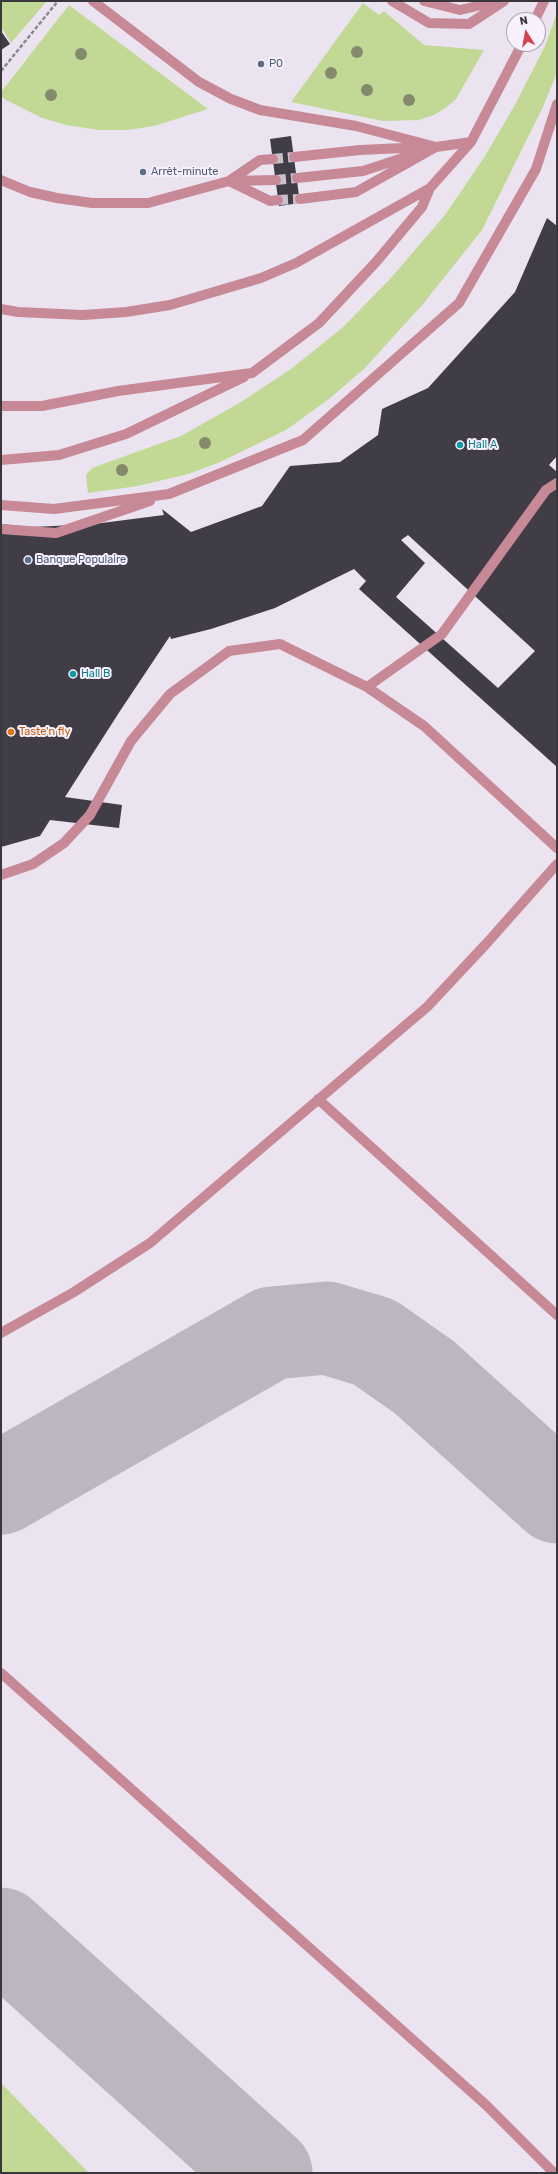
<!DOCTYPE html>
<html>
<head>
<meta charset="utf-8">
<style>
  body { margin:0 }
  #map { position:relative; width:558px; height:2174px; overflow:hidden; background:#ebe4f0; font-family:Rubik,sans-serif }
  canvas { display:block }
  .frame { position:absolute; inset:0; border:2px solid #3a373c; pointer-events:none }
  .north { position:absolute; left:506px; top:12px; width:40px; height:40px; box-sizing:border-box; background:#f8f1fd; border:1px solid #aca7b0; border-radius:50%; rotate:349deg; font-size:11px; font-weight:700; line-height:16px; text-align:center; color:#3a373c }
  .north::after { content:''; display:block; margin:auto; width:14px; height:18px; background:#d3434c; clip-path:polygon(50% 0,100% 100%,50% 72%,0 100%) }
</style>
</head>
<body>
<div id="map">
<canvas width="558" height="2174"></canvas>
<div class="frame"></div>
<div class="north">N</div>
</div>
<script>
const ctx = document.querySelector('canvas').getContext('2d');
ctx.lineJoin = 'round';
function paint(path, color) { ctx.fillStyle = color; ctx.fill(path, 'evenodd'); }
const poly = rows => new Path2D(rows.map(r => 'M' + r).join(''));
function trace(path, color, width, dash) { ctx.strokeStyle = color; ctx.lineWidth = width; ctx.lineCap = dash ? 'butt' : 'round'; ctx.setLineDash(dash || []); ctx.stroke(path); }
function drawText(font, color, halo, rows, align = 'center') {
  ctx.font = font + ' Rubik,sans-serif'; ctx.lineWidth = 4; ctx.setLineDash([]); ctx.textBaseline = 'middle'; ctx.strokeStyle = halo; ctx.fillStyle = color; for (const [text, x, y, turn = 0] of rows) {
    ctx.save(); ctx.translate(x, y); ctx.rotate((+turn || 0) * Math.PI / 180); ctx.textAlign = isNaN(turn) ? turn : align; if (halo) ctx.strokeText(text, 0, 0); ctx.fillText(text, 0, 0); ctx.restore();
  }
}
const green = poly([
  [1,1,47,1,11,43,1,27],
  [363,3,379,15,384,11,424,45,484,50,456,99,447,107,434,115,419,120,383,121,291,102],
  [69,5,208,109,154,126,128,130,99,130,66,125,42,118,6,100,1,96,1,92],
  [557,13,557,73,542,109,482,230,423,304,364,369,329,399,286,430,218,463,188,474,138,486,88,493,86,475,92,468,181,436,241,402,291,369,342,328,390,279,445,215,485,156,516,103,545,46],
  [1,2083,89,2173,1,2173]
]);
const taxiway = poly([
  [1,1488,272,1333,327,1328,374,1342,424,1377,557,1497],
  [1,1934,266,2173]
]);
const building = poly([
  [1,31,10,44,1,50],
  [291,136,300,203,279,206,270,139],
  [547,218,557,226,557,456,549,465,557,472,557,767,359,589,366,581,354,569,275,608,211,629,171,639,170,636,120,711,65,797,122,805,119,828,50,820,40,836,1,847,1,524,33,527,94,524,164,515,162,509,191,532,262,506,290,466,340,462,378,435,382,409,428,388,515,292],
  [408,535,535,651,498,688,396,597,425,563,401,540]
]);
const minorTunnel = poly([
  [273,159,294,157],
  [276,180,297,178],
  [278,200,300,199]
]);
const path = poly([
  [1,71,58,1]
]);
const minor = poly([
  [93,1,199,82,231,99,260,110,356,126,436,147,471,142],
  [392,1,429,23,469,24,504,1],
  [424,1,460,10,499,1],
  [535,20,544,1],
  [294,157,360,150,424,147],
  [297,178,363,171,415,154],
  [1,180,30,192,57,198,92,203,148,203,229,181,276,180],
  [229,181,260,160,273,159],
  [231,182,270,201,278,200],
  [300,199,356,192,436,147],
  [1,309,18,312,83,315,126,312,170,305,261,278,296,263,430,188,471,142,522,44],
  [1,406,42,406,118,391,252,373,319,323,376,262,422,207,430,188],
  [1,460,59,455,126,434,244,377],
  [1,505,54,509,169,494,303,440,459,303,536,169,557,104],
  [1,529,56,533,150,501],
  [367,687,442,634,546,490,557,483],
  [1,875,33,864,64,843,90,815,131,741,170,694,229,651,280,644,367,687,424,726,557,848],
  [318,1099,557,1315],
  [1,1333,74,1292,150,1243,427,1007,486,944,557,864],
  [1,1673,486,2105,554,2173]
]);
const trees = [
  [357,52],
  [81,54],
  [331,73],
  [367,90],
  [51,95],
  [409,100],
  [205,443],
  [122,470]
];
const markers = [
  [261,64,4,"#5c6f8a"],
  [143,172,4,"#5c6f8a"],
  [460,445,4,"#0f9aa8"],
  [28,560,4,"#5c6f8a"],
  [73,674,4,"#0f9aa8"],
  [11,732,4,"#e8710a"]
];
const serviceNames = [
  ["P0",269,64],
  ["Arrêt-minute",151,172],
  ["Banque Populaire",36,560]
];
const cultureNames = [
  ["Hall A",468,445],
  ["Hall B",81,674]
];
const foodNames = [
  ["Taste'n fly",19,732]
];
paint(green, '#c2d895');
trace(taxiway, '#bcb6c0', 93);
paint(building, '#403d47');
trace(minorTunnel, '#c8c1cc', 10, [10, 5]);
trace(path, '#8c878f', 2.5, [4, 2]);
trace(minor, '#c88997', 10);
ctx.fillStyle = '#858a6c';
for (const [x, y] of trees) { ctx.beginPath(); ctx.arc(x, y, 6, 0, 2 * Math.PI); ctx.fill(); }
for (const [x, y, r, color] of markers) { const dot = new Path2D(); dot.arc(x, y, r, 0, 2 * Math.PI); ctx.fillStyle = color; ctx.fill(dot); trace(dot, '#f8f1fd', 1.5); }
drawText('11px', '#4e5e75', '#f8f1fd', serviceNames, 'left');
drawText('11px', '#0d838f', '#f8f1fd', cultureNames, 'left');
drawText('11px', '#c56008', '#f8f1fd', foodNames, 'left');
</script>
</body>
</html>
